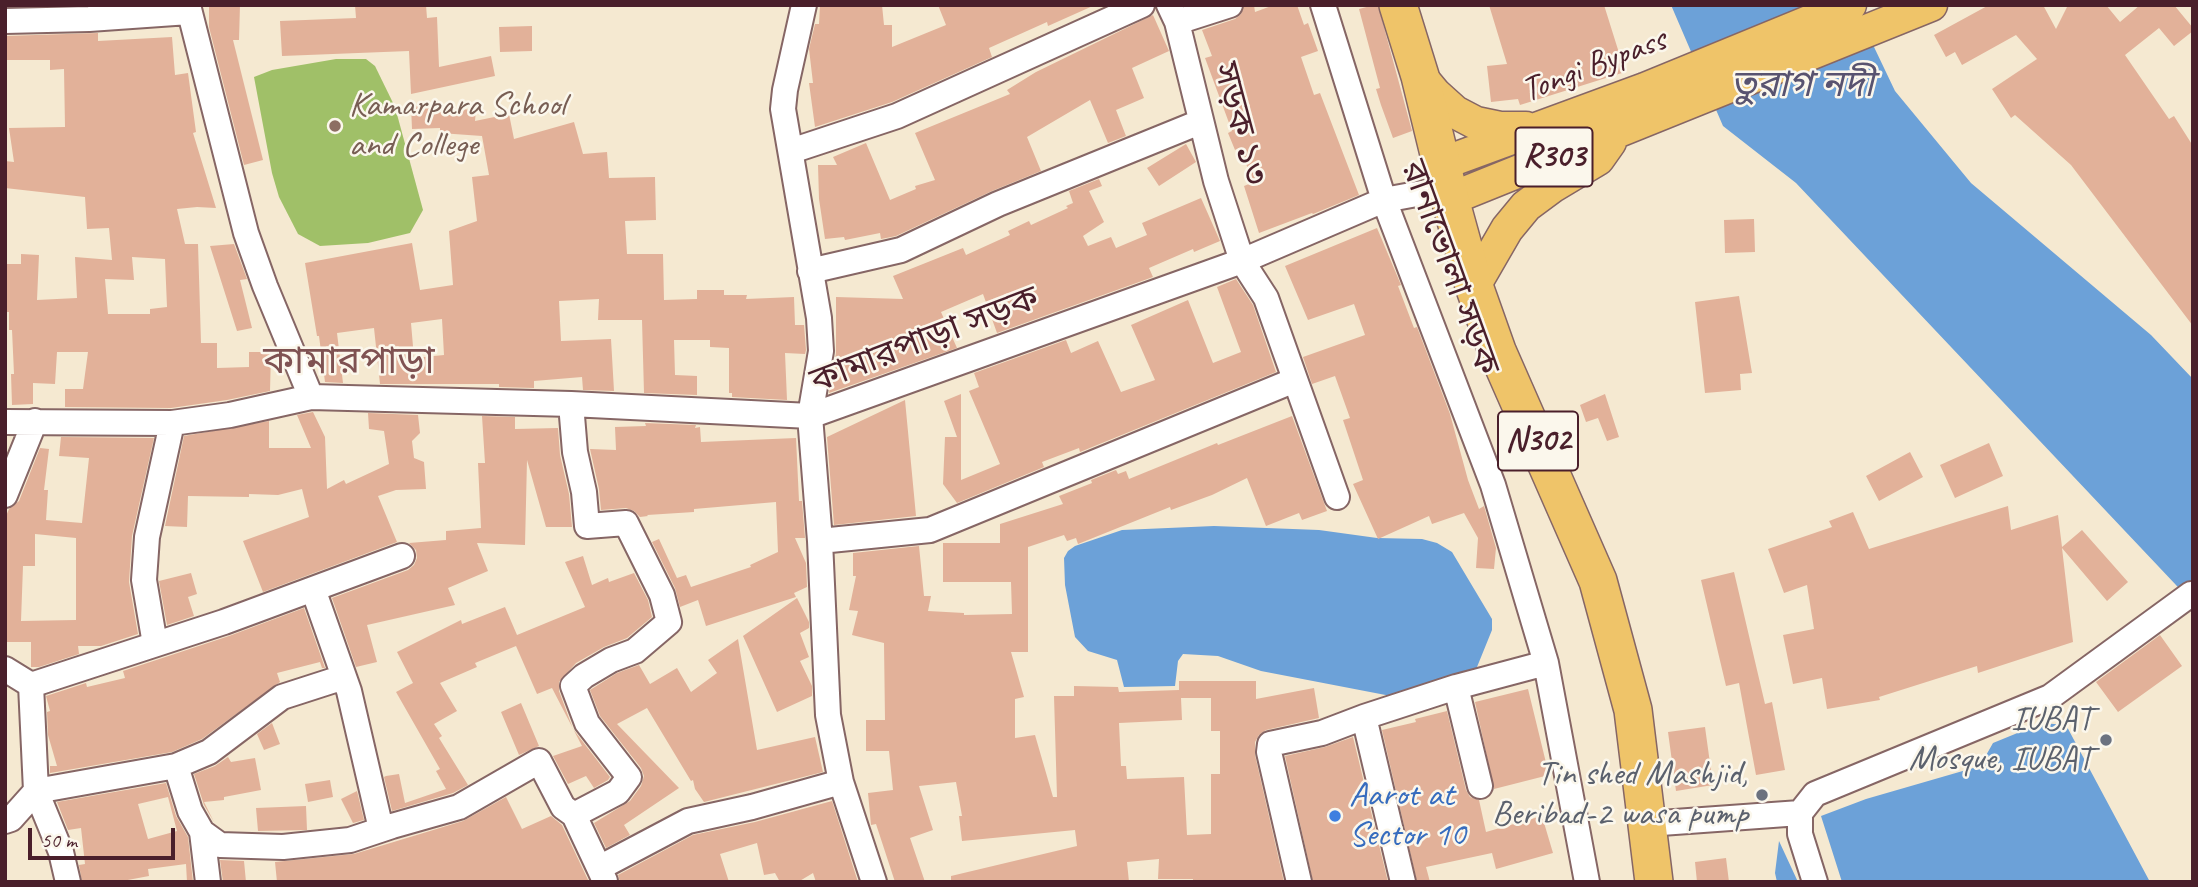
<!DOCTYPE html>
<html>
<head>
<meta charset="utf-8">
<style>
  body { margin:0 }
  #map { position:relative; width:2198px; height:887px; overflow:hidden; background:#f5e9d1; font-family:Caveat,sans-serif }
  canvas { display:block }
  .frame { position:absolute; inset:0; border:7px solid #4a1f2b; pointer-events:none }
  .scale { position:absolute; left:28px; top:828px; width:147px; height:32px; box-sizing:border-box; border:4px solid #4a1f2b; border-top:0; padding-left:9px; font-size:21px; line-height:24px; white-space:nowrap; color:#4a1f2b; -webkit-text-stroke:5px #fbf7ec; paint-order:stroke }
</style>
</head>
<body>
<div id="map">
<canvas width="2198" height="887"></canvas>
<div class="frame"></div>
<div class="scale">50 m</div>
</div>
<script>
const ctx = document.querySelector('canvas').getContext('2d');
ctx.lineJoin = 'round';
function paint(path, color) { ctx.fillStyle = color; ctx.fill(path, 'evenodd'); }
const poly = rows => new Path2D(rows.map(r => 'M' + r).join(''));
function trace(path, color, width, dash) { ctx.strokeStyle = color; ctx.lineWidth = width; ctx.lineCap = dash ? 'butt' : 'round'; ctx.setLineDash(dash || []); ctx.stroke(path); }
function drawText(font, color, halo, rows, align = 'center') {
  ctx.font = font + ' Caveat,"Noto Sans Bengali",sans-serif'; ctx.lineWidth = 5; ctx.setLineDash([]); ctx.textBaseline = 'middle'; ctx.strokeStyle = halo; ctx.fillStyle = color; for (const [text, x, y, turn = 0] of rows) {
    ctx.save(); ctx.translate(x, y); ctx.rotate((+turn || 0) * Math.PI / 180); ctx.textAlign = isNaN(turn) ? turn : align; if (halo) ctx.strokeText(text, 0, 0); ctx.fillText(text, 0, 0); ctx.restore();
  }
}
const green = poly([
  [336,59,366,59,375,66,395,107,423,210,410,233,368,243,320,246,298,234,279,197,272,173,254,77,272,70]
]);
const water = poly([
  [1671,5,1854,5,1895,91,1971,183,2151,335,2193,379,2193,603,1796,183,1723,126],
  [1214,526,1319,530,1377,538,1422,539,1437,543,1452,552,1492,619,1492,630,1477,667,1460,685,1396,697,1261,671,1218,656,1183,654,1178,661,1175,686,1124,687,1117,660,1088,651,1075,637,1065,585,1064,558,1068,551,1075,546,1122,530],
  [2042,723,2066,725,2150,882,1842,882,1821,816,1866,799,1980,766,1993,743],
  [1779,841,1798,882,1777,882,1775,873]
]);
const building = poly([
  [209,5,240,5,239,40,233,40,263,160,244,165,209,27],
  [355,5,426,5,427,18,437,17,439,67,491,56,495,76,411,94,409,51,282,56,280,21,356,18],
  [820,5,882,5,884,25,892,25,892,47,946,25,938,5,1095,5,1048,26,1047,22,989,48,992,57,892,102,815,127,809,83,813,83,809,49,815,24,819,24],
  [1244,5,1254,5,1255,12,1274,5,1297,5,1304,25,1308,23,1318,51,1301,57,1314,95,1320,93,1359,195,1313,214,1312,213,1259,233,1244,186,1254,182,1239,148,1235,150,1228,133,1232,131,1205,58,1212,56,1202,30,1235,19,1241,14],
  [1374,5,1378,5,1412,131,1393,138,1381,105,1376,89,1380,88,1359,9],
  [1489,5,1604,5,1625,72,1520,105,1518,99,1491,102,1487,66,1507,64],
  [1989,5,2043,5,2056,29,2068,5,2106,5,2120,22,2140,5,2174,5,2193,28,2193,31,2174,46,2159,28,2125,55,2169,119,2174,116,2193,146,2193,326,2071,165,2015,115,2011,118,1992,89,2037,59,2016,35,1962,65,1955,52,1946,57,1934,35],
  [1153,15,1169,51,1132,68,1144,98,1116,110,1126,136,1108,143,1090,100,1027,137,1041,171,992,191,896,236,881,239,880,233,845,240,844,237,825,239,819,199,818,165,837,165,833,157,866,143,890,200,916,189,915,186,935,180,915,133,1010,94,1007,90,1036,72],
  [532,26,532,51,500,52,499,27],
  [98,33,98,41,172,37,175,75,188,73,196,132,193,133,216,208,197,207,177,209,185,244,198,244,201,343,217,343,217,368,249,367,249,352,271,352,270,391,227,400,171,408,65,407,65,389,83,389,88,352,57,352,55,384,33,383,33,404,12,405,11,374,14,374,12,330,9,330,9,312,5,312,5,264,21,264,21,254,39,255,37,300,77,298,75,257,112,260,109,228,87,229,85,197,5,188,5,161,14,162,9,128,65,127,64,69,50,70,50,60,5,60,5,36],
  [132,257,165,259,167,307,150,309,150,314,108,314,105,279,134,280],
  [411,106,476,110,475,121,509,114,514,139,574,122,583,154,607,152,609,178,655,177,656,220,625,221,627,254,663,254,664,300,697,299,697,290,724,290,724,295,747,295,746,299,794,297,795,325,804,325,806,350,805,354,785,353,787,400,732,397,732,393,729,393,729,348,710,347,710,340,674,340,675,375,697,376,697,395,644,393,642,320,598,320,599,299,559,301,561,341,611,339,614,391,583,390,582,377,534,381,534,388,499,387,499,384,380,384,374,328,337,333,343,383,325,382,319,336,317,336,305,263,412,243,420,290,453,285,449,231,477,221,472,177,489,175,482,136,440,133,440,128,412,129],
  [442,319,444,355,414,358,411,323],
  [1186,144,1196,162,1159,186,1147,168],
  [1099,179,1102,186,1089,191,1104,222,1083,236,1088,246,1111,237,1116,248,1147,235,1142,223,1201,198,1220,241,1194,252,1193,249,1149,268,1153,277,997,333,983,294,941,312,957,348,829,393,836,353,836,297,903,299,893,276,963,248,966,255,1010,235,1008,231,1029,221,1031,225,1068,208,1066,206,1073,203,1069,191],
  [1754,219,1755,252,1725,253,1724,220],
  [1377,228,1401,285,1398,286,1414,328,1417,327,1450,414,1468,480,1479,509,1484,506,1496,548,1494,569,1476,568,1478,538,1464,513,1432,524,1429,516,1378,539,1353,484,1363,480,1343,420,1350,418,1335,376,1312,384,1303,357,1365,335,1354,304,1308,320,1285,266],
  [234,244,247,279,240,280,252,328,237,331,210,246],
  [1236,279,1253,305,1276,372,1080,452,1079,448,1042,462,1044,467,957,503,943,484,945,437,957,437,944,401,961,394,961,480,1000,464,969,391,979,387,974,373,1066,340,1071,353,1098,341,1121,392,1155,380,1131,325,1188,300,1213,363,1241,352,1217,287],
  [1739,296,1752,373,1740,374,1741,390,1705,393,1695,302],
  [1605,394,1619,437,1607,441,1598,418,1586,422,1580,405],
  [905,400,916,516,834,525,827,437],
  [313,412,325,437,327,489,344,480,346,484,389,464,384,431,369,429,368,413,418,415,420,433,412,441,414,458,424,462,426,489,396,490,378,496,397,542,263,592,243,541,309,517,302,489,278,495,249,494,249,497,188,496,187,527,165,526,184,436,269,421,269,448,311,448,297,415],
  [482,416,515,417,515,429,558,428,560,455,569,494,572,527,546,527,527,460,525,545,477,543,488,571,448,588,455,605,367,625,377,662,356,667,332,598,408,570,414,565,417,558,416,550,409,543,446,540,446,531,481,528,478,463,485,463],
  [1292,416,1327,511,1302,520,1299,513,1266,526,1247,478,1212,495,1171,510,1170,507,1078,544,1076,538,1067,541,1064,535,1028,547,1028,652,1011,652,1024,697,1015,699,1015,738,1035,735,1053,797,1057,797,1054,696,1074,696,1074,686,1118,687,1119,692,1179,690,1179,681,1256,681,1256,699,1314,688,1319,718,1266,730,1259,735,1255,742,1255,755,1284,882,1193,882,1193,879,1158,879,1159,859,1127,862,1129,882,951,882,951,876,1077,846,1075,830,962,841,959,816,962,816,956,782,919,786,933,830,910,838,925,882,895,882,876,824,871,825,868,793,893,790,889,751,866,751,866,720,885,720,884,643,852,635,858,611,849,610,856,576,853,576,853,553,919,546,924,596,931,596,928,611,964,613,964,615,1012,614,1011,582,943,582,943,543,1000,543,1000,524,1063,504,1059,496,1092,483,1091,480,1116,470,1118,474,1126,471,1129,479,1217,443,1218,445],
  [1181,698,1211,698,1211,731,1220,731,1220,774,1211,774,1211,834,1187,835,1184,777,1127,779,1126,766,1121,766,1119,723,1182,720],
  [645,423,696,425,695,428,700,427,701,442,796,438,799,501,802,501,805,538,795,538,806,563,807,587,794,593,796,597,706,626,698,600,680,607,675,588,652,542,659,539,677,578,686,575,691,587,751,567,750,565,778,552,776,502,694,509,694,512,647,515,648,516,640,517,634,511,626,508,601,510,599,489,590,449,616,450,615,427,646,426],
  [61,437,154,438,132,536,129,582,138,634,101,646,78,646,79,654,39,667,31,667,31,642,5,642,6,516,9,509,19,501,40,448,49,449,44,490,48,490,46,520,82,523,89,458,59,456],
  [35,534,76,538,76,620,21,621,23,566,35,566],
  [1989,443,2003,476,1955,498,1940,465],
  [1910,452,1923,477,1879,501,1866,476],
  [2008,506,2011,530,2058,515,2062,547,2082,530,2128,582,2107,601,2062,548,2073,642,1978,673,1977,666,1879,697,1880,700,1827,709,1822,678,1793,684,1783,635,1814,629,1807,585,1784,593,1768,549,1832,527,1829,521,1853,512,1869,549],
  [583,556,592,585,608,578,609,582,634,573,648,600,652,617,627,638,604,647,576,663,559,682,559,691,573,729,610,777,608,780,594,788,586,776,568,784,553,756,582,746,552,688,537,694,516,646,475,663,477,667,440,683,457,711,434,724,442,736,439,738,468,785,453,793,392,811,384,777,386,776,399,774,405,803,446,789,436,771,440,769,396,692,413,683,397,652,461,620,462,624,505,607,517,635,585,607,565,562],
  [1734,572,1765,704,1772,702,1785,770,1756,775,1739,683,1726,686,1701,580],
  [191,573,197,594,188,597,194,616,167,625,159,581],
  [797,598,809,622,809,628,800,633,809,657,800,661,812,686,812,696,777,712,743,636],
  [304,608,325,668,322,668,320,662,277,673,280,682,202,739,172,752,50,773,50,766,57,766,48,735,47,712,50,711,46,696,86,683,87,687,125,678,123,671,229,636],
  [2160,635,2182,666,2118,712,2096,682],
  [738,639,757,750,815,737,823,772,704,802,695,789,693,780,691,781,647,708,617,724,679,788,624,825,630,835,606,848,594,823,630,801,641,786,644,776,641,768,600,716,590,690,617,673,639,665,650,684,677,668,691,692,717,673,708,660],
  [1528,689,1549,775,1494,789,1475,702],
  [521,703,539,746,519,755,501,712],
  [1447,711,1466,790,1470,797,1479,800,1486,832,1542,816,1553,853,1496,869,1492,853,1426,867,1430,882,1417,882,1382,730,1416,722,1415,719],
  [272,723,280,744,264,750,257,734],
  [1705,727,1713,785,1676,791,1668,732],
  [1353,737,1388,882,1313,882,1285,756,1325,747],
  [228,757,231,762,255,758,261,790,224,797,224,800,204,802,214,822,204,805,194,774,215,766],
  [330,780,333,797,308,802,305,784],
  [166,783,176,816,188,837,193,882,187,882,186,864,148,869,149,876,117,882,82,882,79,865,85,864,81,828,68,830,57,802],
  [168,797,177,831,148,839,138,804],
  [357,791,364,820,353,823,341,799],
  [506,797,522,829,551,816,562,825,589,882,277,882,275,862,354,854,463,821],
  [832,801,858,882,816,882,813,873,798,882,780,882,775,873,764,875,757,843,720,854,729,882,620,882,618,875,693,835,755,822],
  [306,806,307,830,258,831,256,808],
  [1726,858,1729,882,1697,882,1695,862],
  [220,860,244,861,246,882,223,882]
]);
const minor = poly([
  [188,5,246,233,265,286,311,397],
  [804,5,785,90,783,109,819,318,821,351,810,416,820,541,828,715,841,782,874,882],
  [1169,5,1177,22,1216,181,1242,261,1266,298,1337,497],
  [1323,5,1384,200,1493,485,1546,663,1587,882],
  [5,21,89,19,189,12],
  [1177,22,1230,5],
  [791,151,897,116,1142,5],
  [810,271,901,250,998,204,1200,122],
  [571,404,575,452,584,492,587,526,626,523,662,595,669,622,635,651,611,660,584,676,573,686,587,723,629,777,618,792,574,815,599,868],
  [5,422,172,423,230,415,311,397,571,404,810,416,1242,261,1384,200,1455,187],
  [5,495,35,421],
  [820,541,930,530,1295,380],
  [313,589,349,691,381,829],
  [155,644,144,580,147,537,172,423],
  [5,669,31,685,36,791,61,852,68,882],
  [31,685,224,622,402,556],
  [1456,687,1480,786],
  [1364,717,1403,882],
  [176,766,209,752,282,697,344,677],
  [5,821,11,819,36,791,176,766,190,811,202,832,220,845,283,847,350,840,392,826,459,807,539,761,563,807,574,815],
  [1647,824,1800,813],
  [202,832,208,882],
  [605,881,599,868,688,821,752,807,841,782],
  [1299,882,1269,752,1270,744,1322,733,1364,717,1456,687,1546,663],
  [1815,882,1800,834,1800,813,1815,794,2050,697,2191,594]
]);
const major = poly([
  [1420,76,1435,94,1455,112,1476,123,1500,128,1526,128],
  [1441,164,1645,89,1850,5],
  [1450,199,1931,5],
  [1474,286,1507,229,1526,206,1553,186,1598,159,1610,142]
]);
const highway = poly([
  [1398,5,1420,76,1450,199,1474,286,1497,351,1598,581,1633,710,1654,882]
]);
const markers = [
  [335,126,7,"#8d6e63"],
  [2106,740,7,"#6b7280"],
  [1762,795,7,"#6b7280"],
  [1335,816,7,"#3f7fe0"]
];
const shields = [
  [1554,157,77],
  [1538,441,80]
];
const shieldNames = [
  ["R303",1554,157],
  ["N302",1538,441]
];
const streetNames = [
  ["Tongi Bypass",1594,66,-21],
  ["সড়ক ১৩",1239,124,75],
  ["রানাভোলা সড়ক",1449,268,70],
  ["কামারপাড়া সড়ক",925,341,-21]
];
const educationNames = [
  ["Kamarpara School",349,106],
  ["and College",349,146]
];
const worshipNames = [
  ["IUBAT",2092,720],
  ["Mosque, IUBAT",2092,760],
  ["Tin shed Mashjid,",1748,775],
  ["Beribad-2 wasa pump",1748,815]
];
const shopNames = [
  ["Aarot at",1349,796],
  ["Sector 10",1349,836]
];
const waterNames = [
  ["তুরাগ নদী",1802,86]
];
const quarterNames = [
  ["কামারপাড়া",349,363]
];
paint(green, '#a0c068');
paint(water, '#6ca1d8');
paint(building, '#e2b199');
trace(minor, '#866665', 28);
trace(major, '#866665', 35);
trace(highway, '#866665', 40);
trace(minor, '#fff', 24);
trace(major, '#efc469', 32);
trace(highway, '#efc469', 37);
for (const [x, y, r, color] of markers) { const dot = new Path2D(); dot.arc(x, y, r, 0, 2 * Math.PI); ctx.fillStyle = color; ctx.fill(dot); trace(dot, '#fbf7ec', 2.5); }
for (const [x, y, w] of shields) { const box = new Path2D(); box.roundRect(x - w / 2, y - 29.5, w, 59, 5); ctx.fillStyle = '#fbf7ec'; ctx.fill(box); trace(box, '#4a1f2b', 2); }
drawText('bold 33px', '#4a1f2b', null, shieldNames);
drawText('35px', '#4a1f2b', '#fbf7ec', streetNames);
drawText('35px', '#785e54', '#fbf7ec', educationNames, 'left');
drawText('35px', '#5b616d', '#fbf7ec', worshipNames, 'right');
drawText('35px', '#366cbe', '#fbf7ec', shopNames, 'left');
drawText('italic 37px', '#585370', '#fbf7ec', waterNames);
drawText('38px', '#7f5252', '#fbf7ec', quarterNames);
</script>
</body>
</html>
